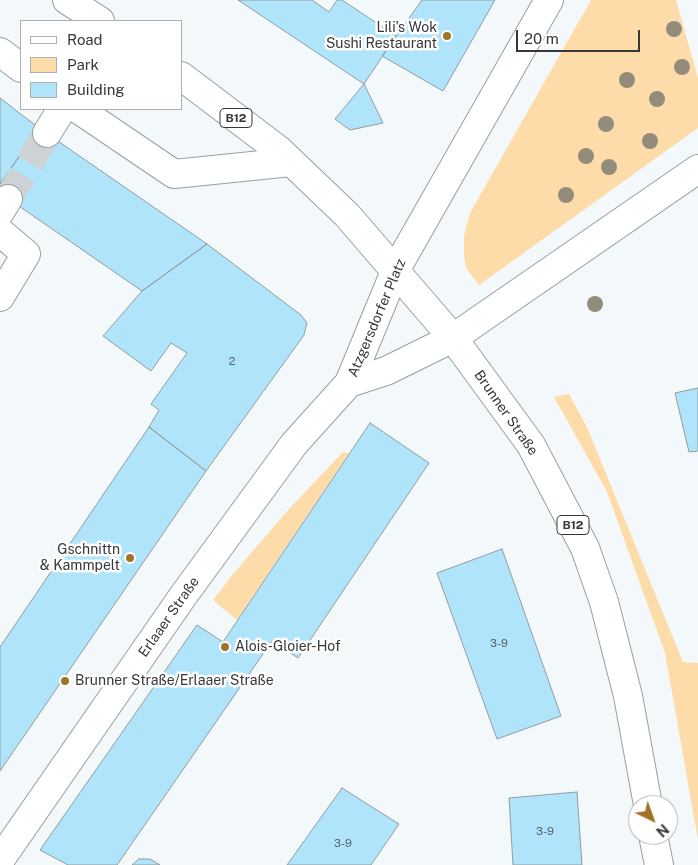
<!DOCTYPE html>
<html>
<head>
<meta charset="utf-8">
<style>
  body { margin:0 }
  #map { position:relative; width:698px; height:865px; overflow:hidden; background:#f3f9fb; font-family:"Public Sans",sans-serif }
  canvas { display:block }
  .legend { position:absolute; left:20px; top:20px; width:162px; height:90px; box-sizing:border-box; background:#fff; border:1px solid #aeafaf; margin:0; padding:6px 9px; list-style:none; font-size:15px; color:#353738 }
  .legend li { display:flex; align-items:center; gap:10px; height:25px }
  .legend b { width:25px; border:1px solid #aeafaf }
  .north { position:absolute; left:628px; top:795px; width:50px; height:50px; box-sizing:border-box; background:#fff; border:1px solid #aeafaf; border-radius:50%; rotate:138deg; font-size:14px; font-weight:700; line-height:20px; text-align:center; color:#353738 }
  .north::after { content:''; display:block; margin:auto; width:18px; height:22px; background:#a07424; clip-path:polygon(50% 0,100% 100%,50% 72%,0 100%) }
  .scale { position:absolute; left:516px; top:30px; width:124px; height:22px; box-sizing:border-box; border:2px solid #353738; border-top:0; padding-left:6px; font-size:15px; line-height:18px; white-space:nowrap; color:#353738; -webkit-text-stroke:4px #fff; paint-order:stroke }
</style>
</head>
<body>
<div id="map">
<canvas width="698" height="865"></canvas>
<ul class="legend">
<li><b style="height:6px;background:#fff"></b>Road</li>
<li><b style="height:14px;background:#fedca9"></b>Park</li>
<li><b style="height:14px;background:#afe4fa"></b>Building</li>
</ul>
<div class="north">N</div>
<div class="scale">20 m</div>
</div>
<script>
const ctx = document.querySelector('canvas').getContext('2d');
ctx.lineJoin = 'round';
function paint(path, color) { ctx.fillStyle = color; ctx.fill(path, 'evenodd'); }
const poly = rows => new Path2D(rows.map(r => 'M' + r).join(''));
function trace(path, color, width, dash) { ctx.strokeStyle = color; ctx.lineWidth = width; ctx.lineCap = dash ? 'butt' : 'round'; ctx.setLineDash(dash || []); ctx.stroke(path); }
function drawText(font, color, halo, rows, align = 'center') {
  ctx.font = font + ' "Public Sans",sans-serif'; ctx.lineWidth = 5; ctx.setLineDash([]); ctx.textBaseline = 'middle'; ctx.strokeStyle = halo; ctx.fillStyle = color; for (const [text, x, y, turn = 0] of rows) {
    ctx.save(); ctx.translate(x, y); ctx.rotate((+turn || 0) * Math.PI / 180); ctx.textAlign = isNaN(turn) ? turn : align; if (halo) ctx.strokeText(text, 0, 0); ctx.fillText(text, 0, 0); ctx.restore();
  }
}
const green = poly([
  [591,0,676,0,698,78,698,128,479,285,466,268,464,256,464,235,470,213],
  [569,394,587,427,683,662,698,663,698,840,665,653,607,492,554,397],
  [343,452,349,453,237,620,213,600,233,574,289,509]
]);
const building = poly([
  [238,0,312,0,329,12,337,0,342,0,396,36,364,84,238,0],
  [422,0,495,0,443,91,382,56,422,0],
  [364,84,383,123,350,130,335,119,364,84],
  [0,98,39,128,0,184,0,98],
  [39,128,207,244,142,291,0,193,0,184,39,128],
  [207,244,301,315,307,323,304,335,206,471,149,427,159,410,151,404,187,353,171,343,151,371,103,336,142,291,207,244],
  [698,388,698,451,689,452,675,393,698,388],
  [370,423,429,463,298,658,272,641,117,865,68,865,40,850,197,625,223,642,370,423],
  [149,427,206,471,0,771,0,647,149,427],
  [502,549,561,716,497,739,437,573,502,549],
  [342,788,399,824,371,865,287,865,342,788],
  [577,792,582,865,513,865,509,798,577,792],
  [139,859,150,859,160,865,132,865,139,859]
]);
const minorTunnel = poly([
  [8,199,47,133]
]);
const minor = poly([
  [0,52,21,68],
  [78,109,174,174,291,162],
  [47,133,62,109],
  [0,212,8,199],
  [0,232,26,254,0,297]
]);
const major = poly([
  [67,0,100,21],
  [181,76,280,151,347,215,453,338,531,445,585,548,604,602,628,696,648,805],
  [349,383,386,371,453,338,698,169],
  [653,835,659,865],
  [0,860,183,596,294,444,349,383,396,269,549,0]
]);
const trees = [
  [674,29],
  [682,67],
  [627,80],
  [657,99],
  [606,124],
  [650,141],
  [586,156],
  [609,167],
  [566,195],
  [595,304]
];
const markers = [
  [447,36,5,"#a07424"],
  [130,558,5,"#a07424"],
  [225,647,5,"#a07424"],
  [65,681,5,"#a07424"]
];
const numberNames = [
  ["2",232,362],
  ["3-9",499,644],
  ["3-9",545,832],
  ["3-9",343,844]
];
const shields = [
  [236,118,32],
  [573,525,32]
];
const shieldNames = [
  ["B12",236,118],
  ["B12",573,525]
];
const poiNames = [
  ["Lili's Wok",437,28],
  ["Sushi Restaurant",437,44],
  ["Gschnittn",120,550],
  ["& Kammpelt",120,566],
  ["Alois-Gloier-Hof",235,647,"left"],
  ["Brunner Straße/Erlaaer Straße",75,681,"left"]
];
const streetNames = [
  ["Atzgersdorfer Platz",377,318,-67],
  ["Brunner Straße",506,413,55],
  ["Erlaaer Straße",169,617,-55]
];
paint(green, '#fedca9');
paint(building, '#afe4fa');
trace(building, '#959b9d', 1);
trace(minorTunnel, '#cdd2d4', 28, [28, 14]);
trace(minor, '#999fa1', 30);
trace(major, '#999fa1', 30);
trace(minor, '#fff', 28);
trace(major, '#fff', 28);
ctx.fillStyle = '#938c7b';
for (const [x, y] of trees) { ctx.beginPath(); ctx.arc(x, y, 8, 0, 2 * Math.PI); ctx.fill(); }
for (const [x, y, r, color] of markers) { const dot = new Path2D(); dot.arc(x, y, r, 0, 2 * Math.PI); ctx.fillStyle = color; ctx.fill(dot); trace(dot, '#fff', 2); }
drawText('11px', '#546268', null, numberNames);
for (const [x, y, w] of shields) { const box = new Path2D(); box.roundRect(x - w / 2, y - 9.5, w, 19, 4); ctx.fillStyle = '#fff'; ctx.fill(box); trace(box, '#353738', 1); }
drawText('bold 12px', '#353738', null, shieldNames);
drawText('14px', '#353738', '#fff', poiNames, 'right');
drawText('14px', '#353738', '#fff', streetNames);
</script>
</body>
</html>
